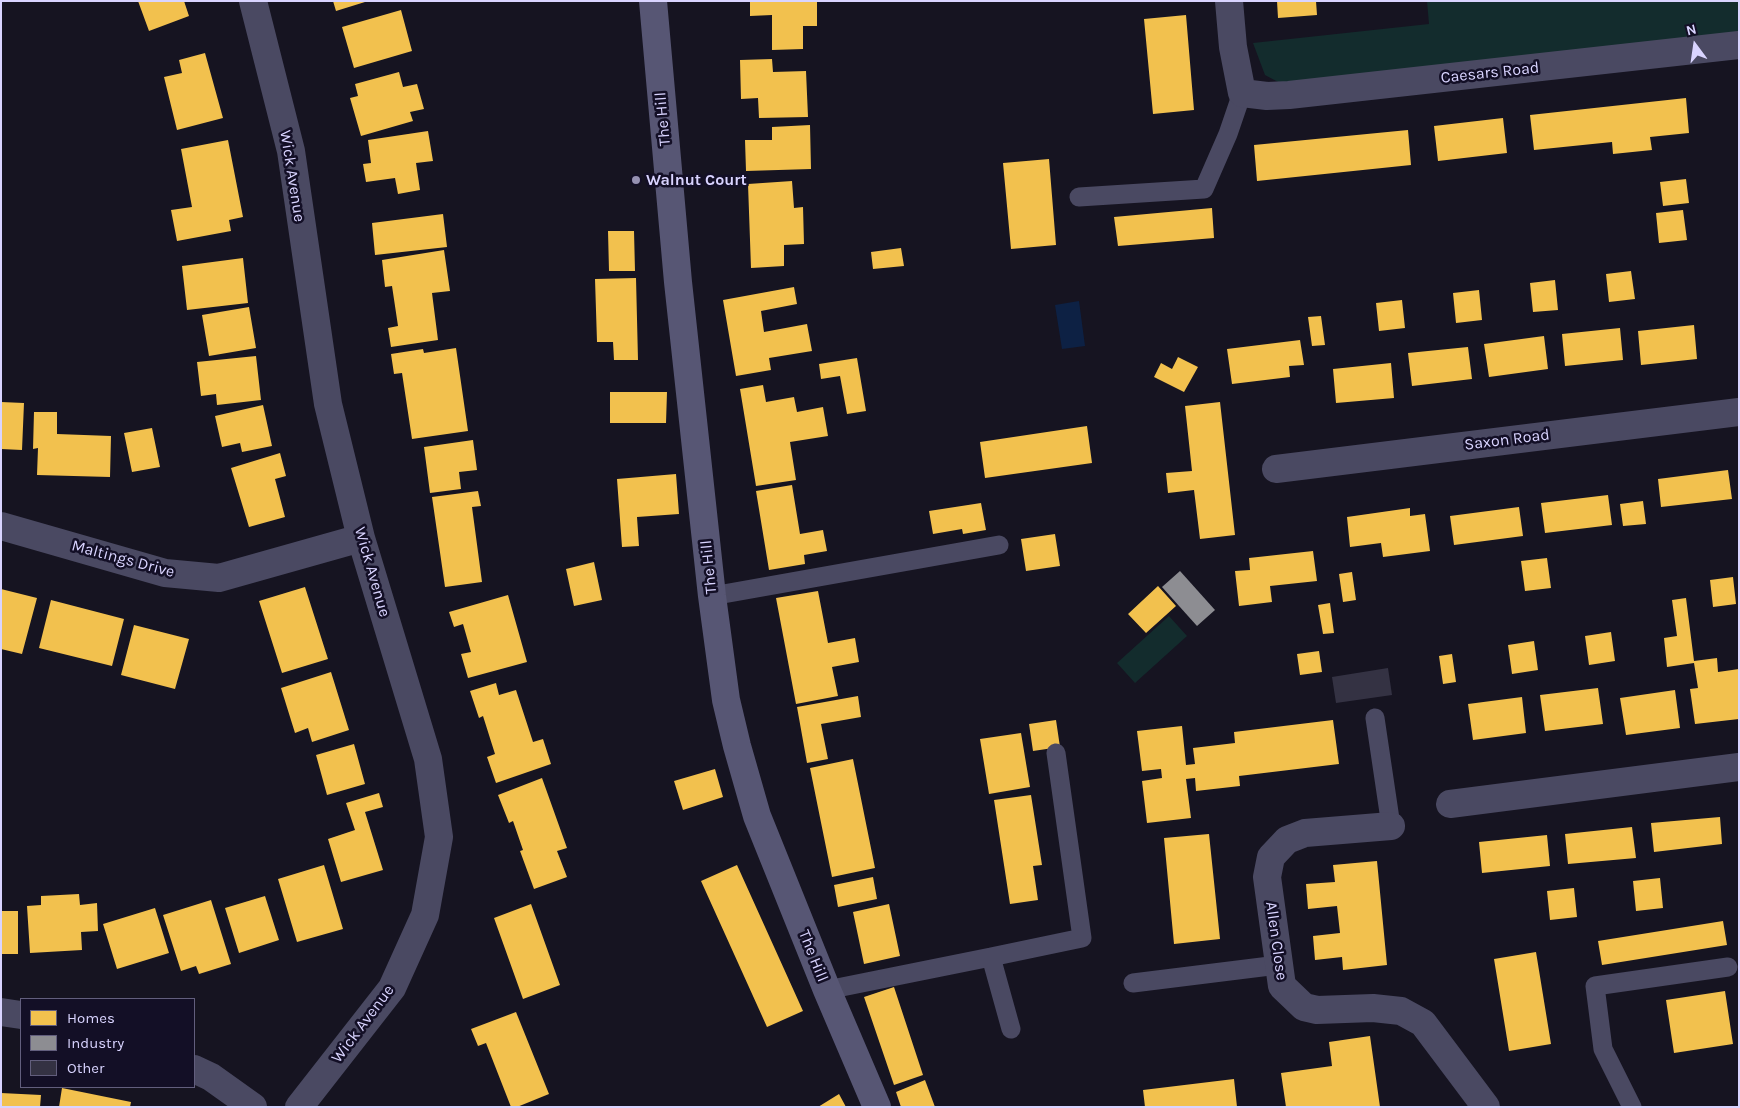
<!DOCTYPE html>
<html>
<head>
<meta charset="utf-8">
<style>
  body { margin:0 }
  #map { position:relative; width:1740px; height:1108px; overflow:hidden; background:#161421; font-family:Karla,sans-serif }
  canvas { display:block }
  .frame { position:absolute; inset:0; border:2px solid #d9d4ff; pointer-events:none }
  .legend { position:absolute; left:20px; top:998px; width:175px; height:90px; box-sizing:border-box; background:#130f26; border:1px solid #625e7d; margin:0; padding:6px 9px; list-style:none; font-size:15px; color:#d9d4ff }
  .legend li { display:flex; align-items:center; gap:10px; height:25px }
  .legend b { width:25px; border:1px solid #625e7d }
  .north { position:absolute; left:1670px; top:20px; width:50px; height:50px; -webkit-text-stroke:4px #130f26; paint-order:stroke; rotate:346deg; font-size:14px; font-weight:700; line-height:20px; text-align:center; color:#d9d4ff }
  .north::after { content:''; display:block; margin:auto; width:18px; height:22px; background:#d9d4ff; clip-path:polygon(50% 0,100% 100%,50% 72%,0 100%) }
</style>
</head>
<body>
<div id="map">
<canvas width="1740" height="1108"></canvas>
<div class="frame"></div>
<ul class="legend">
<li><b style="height:14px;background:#f2c14e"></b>Homes</li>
<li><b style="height:14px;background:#8d8d92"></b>Industry</li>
<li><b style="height:14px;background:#343243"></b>Other</li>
</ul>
<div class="north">N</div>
</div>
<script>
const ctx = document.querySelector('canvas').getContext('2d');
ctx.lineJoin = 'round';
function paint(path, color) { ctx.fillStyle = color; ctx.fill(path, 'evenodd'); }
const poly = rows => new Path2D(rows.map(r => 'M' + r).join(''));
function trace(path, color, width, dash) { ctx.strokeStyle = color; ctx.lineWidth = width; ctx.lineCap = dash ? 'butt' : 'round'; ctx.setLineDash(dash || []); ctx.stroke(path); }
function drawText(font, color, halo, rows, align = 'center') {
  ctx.font = font + ' Karla,sans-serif'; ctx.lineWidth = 5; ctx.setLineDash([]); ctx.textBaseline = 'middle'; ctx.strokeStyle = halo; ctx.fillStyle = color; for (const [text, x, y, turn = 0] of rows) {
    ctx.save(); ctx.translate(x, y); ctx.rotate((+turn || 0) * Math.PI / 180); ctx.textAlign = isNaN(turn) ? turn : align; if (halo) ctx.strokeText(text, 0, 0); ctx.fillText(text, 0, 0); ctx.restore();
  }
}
const green = poly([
  [1427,1,1739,1,1739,34,1280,83,1265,75,1253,43,1429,24],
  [1169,616,1187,636,1135,683,1117,663]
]);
const water = poly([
  [1079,301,1085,346,1062,349,1055,305]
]);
const homes = poly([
  [138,1,184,1,189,16,149,31],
  [333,1,364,1,365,2,336,11],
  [750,1,817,1,817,26,803,26,803,49,772,50,772,15,750,16],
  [1277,1,1316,1,1317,15,1278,18],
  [401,10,412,51,354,68,342,27],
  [1186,15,1194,110,1153,114,1144,19],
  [205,53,223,118,177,130,164,77,182,73,179,60],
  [772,59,773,72,806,71,808,117,759,118,758,98,741,99,740,60],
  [399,72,403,87,417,84,424,109,410,112,413,121,361,136,350,98,358,96,355,84],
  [1686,98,1689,133,1650,137,1652,150,1613,154,1612,142,1534,150,1530,115],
  [1503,118,1507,153,1438,161,1434,126],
  [810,125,811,169,746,171,745,140,772,140,772,127],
  [1408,130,1411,165,1257,181,1254,145],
  [428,131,433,161,416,163,420,190,398,194,395,178,366,182,363,164,371,163,368,140],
  [228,140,243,217,229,220,231,231,177,241,171,210,192,207,181,149],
  [1049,159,1056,245,1011,249,1003,163],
  [1686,179,1689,203,1663,206,1660,182],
  [792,181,794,208,803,207,804,244,784,245,784,266,751,268,748,184],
  [1212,208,1214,238,1118,246,1114,217],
  [1683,210,1687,240,1659,243,1656,213],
  [443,214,447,247,375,255,372,223],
  [608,231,634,231,635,271,609,271],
  [901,248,904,266,873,269,871,252],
  [444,250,450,291,432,293,438,340,391,347,388,328,398,326,392,286,385,287,382,260],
  [243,258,248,303,187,310,182,266],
  [1631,271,1635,299,1609,302,1606,274],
  [636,278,638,360,614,360,613,342,597,342,595,279],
  [1555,280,1558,310,1533,312,1530,283],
  [794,287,797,304,761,311,764,332,807,324,812,351,769,358,771,370,736,376,723,300],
  [1479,290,1482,320,1456,323,1453,293],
  [1402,300,1405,328,1379,331,1376,303],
  [249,307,256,348,209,356,202,315],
  [1321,316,1325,345,1312,346,1308,317],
  [1694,325,1697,359,1641,365,1638,331],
  [1620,328,1623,360,1565,366,1562,334],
  [1544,336,1548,369,1489,377,1484,344],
  [1300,340,1304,365,1289,366,1290,377,1232,384,1227,349],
  [1468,347,1472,379,1412,386,1408,353],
  [456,348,468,431,412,439,402,373,394,374,391,354,423,349,424,353],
  [256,356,261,400,217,405,216,394,201,396,197,362],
  [1178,357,1198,367,1184,392,1154,377,1161,363,1172,369],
  [857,358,866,411,847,414,840,376,821,379,819,364],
  [1391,363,1394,398,1336,403,1333,369],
  [763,385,766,402,794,397,797,412,823,407,828,436,790,442,796,480,756,486,740,389],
  [610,392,667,392,666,423,610,423],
  [1,402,24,403,22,450,1,449],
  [1220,402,1235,535,1200,539,1194,490,1168,493,1166,473,1192,471,1185,406],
  [263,405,272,446,242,452,240,443,222,447,215,416],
  [34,412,57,412,57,434,111,436,110,477,37,475,38,448,33,449],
  [1087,426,1092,463,985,478,980,442],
  [152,428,160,467,132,472,124,433],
  [473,440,477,470,459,472,461,489,430,493,424,447],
  [280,453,286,476,275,479,285,517,249,527,231,468],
  [1728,470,1732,499,1661,507,1658,479],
  [676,474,679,514,637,517,639,546,622,547,617,479],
  [792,485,800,534,823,530,827,551,804,555,805,564,769,570,756,491],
  [478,491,481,506,472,507,482,582,445,587,432,497],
  [1608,495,1612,525,1545,533,1541,503],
  [1643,501,1646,524,1623,526,1620,504],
  [981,503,986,530,963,534,962,529,933,534,929,511],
  [1519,507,1523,536,1454,545,1450,516],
  [1410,508,1410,516,1425,514,1430,551,1383,557,1381,543,1350,547,1347,517],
  [1055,534,1060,566,1026,571,1021,539],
  [1313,551,1317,581,1270,586,1272,602,1239,606,1235,571,1250,570,1249,558],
  [1547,558,1551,588,1525,591,1521,561],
  [594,562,602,600,574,606,566,569],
  [1352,572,1356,600,1343,602,1339,574],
  [1733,577,1736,604,1713,607,1710,580],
  [1158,586,1176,606,1146,633,1128,614],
  [305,587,328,659,282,673,259,601],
  [1,589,37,598,22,654,1,649],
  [818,591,828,643,855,638,859,662,832,667,838,696,796,704,776,598],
  [508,595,527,662,468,678,461,654,471,652,463,624,454,627,449,612],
  [1686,598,1694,661,1717,658,1718,672,1739,669,1739,719,1695,724,1690,689,1698,688,1694,663,1667,667,1664,638,1677,636,1672,600],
  [51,600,124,619,112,666,39,648],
  [1330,603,1334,633,1323,634,1318,605],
  [134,625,189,639,175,689,121,675],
  [1611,632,1615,661,1589,665,1585,636],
  [1534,641,1538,670,1512,674,1508,645],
  [1319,651,1322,672,1300,675,1297,654],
  [1452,654,1456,682,1443,684,1439,656],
  [331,672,349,730,312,742,308,728,295,733,281,688],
  [496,683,499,695,516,690,533,742,543,739,551,764,496,783,487,757,495,754,483,716,479,718,470,691],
  [1598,688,1603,724,1545,731,1540,695],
  [1675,690,1680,728,1626,735,1620,698],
  [858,696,861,717,821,724,828,759,807,763,797,707],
  [1522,697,1526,733,1473,740,1468,704],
  [1056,720,1060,747,1033,751,1029,724],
  [1333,720,1339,764,1239,776,1240,786,1196,791,1195,778,1186,779,1191,818,1147,823,1142,781,1162,778,1161,769,1142,771,1137,731,1182,726,1186,765,1195,764,1193,748,1235,743,1234,732],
  [1021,733,1030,787,989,794,980,739],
  [354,744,365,784,327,795,316,755],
  [853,759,875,868,832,877,810,768],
  [715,769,723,797,683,810,674,781],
  [542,778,567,848,557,851,567,877,534,889,520,851,523,850,513,821,509,823,498,795],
  [379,793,383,807,365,812,383,870,341,882,328,839,355,830,346,803],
  [1031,795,1042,865,1033,866,1038,900,1010,904,994,800],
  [1720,817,1722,844,1654,852,1651,823],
  [1632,827,1636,858,1568,864,1565,834],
  [1209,834,1220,939,1174,944,1164,838],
  [1547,835,1550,866,1482,873,1479,842],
  [1377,861,1387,965,1343,970,1342,957,1315,960,1313,936,1340,933,1337,906,1308,909,1306,884,1335,882,1333,865],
  [324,865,343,929,297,942,278,879],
  [737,865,803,1011,767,1027,701,881],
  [873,877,877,899,838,907,834,885],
  [1660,878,1663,908,1636,911,1633,881],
  [1574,888,1577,917,1550,920,1547,891],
  [79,894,80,905,97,903,98,931,81,932,82,950,30,953,27,906,41,905,41,896],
  [265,896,279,940,239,953,225,908],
  [211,900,231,964,199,974,196,966,181,971,163,915],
  [531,904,560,985,523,999,494,918],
  [889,904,900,956,864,964,853,912],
  [155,908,169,953,117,969,103,924],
  [1,911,18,911,18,954,1,954],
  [1723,921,1727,945,1602,965,1598,941],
  [1536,952,1551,1044,1509,1051,1494,959],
  [894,987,923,1075,894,1085,864,997],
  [1725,991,1733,1044,1674,1053,1666,1000],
  [516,1012,549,1094,517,1107,511,1107,486,1043,478,1046,471,1029],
  [1370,1036,1380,1107,1286,1107,1281,1073,1332,1066,1329,1042],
  [1234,1079,1237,1107,1145,1107,1143,1090],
  [925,1080,935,1107,901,1107,896,1092],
  [62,1088,131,1102,130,1107,59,1107],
  [1,1093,41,1095,40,1107,1,1107],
  [839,1094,846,1107,818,1107]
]);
const industry = poly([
  [1180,571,1215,610,1197,626,1162,587]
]);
const building = poly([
  [1388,668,1392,695,1336,703,1332,677]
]);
const service = poly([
  [1079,197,1204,189,1228,134,1242,93],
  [712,596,999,545],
  [1375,718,1391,826],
  [991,957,1082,938,1056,753],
  [1133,983,1278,965],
  [827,990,991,957,1011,1029],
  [1632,1107,1603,1049,1595,986,1728,967]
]);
const minor = poly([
  [253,1,291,151,328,404,361,538,428,759,439,837,425,915,392,988,299,1107],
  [1229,1,1233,47,1242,93,1267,96,1289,95,1739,45],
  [1276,469,1739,412],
  [1,526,165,573,219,578,361,538],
  [1450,804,1739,767],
  [1391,826,1305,833,1287,840,1271,857,1267,877,1282,986,1304,1007,1317,1010,1373,1008,1401,1011,1423,1023,1486,1107],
  [1,1012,21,1015],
  [194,1069,211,1077,253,1107]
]);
const secondary = poly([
  [653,1,678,282,712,596,726,700,737,746,757,816,827,990,877,1107]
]);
const markers = [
  [636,180,5,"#9591b1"]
];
const streetNames = [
  ["Caesars Road",1490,73,-6],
  ["The Hill",663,119,-95],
  ["Wick Avenue",292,176,81],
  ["Saxon Road",1507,440,-7],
  ["Maltings Drive",123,559,15],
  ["The Hill",709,567,-96],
  ["Wick Avenue",372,572,74],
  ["Allen Close",1276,941,82],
  ["The Hill",813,956,68],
  ["Wick Avenue",363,1024,-53]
];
const poiNames = [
  ["Walnut Court",646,180]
];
paint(green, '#132c2d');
paint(water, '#0d2144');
paint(homes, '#f2c14e');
paint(industry, '#8d8d92');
paint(building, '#343243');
trace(service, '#4a4962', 19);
trace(minor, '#4a4962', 28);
trace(secondary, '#575674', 28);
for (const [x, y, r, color] of markers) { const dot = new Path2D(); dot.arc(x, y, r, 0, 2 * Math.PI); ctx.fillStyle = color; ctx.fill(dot); trace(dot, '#130f26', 2); }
drawText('16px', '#d9d4ff', '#130f26', streetNames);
drawText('bold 16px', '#d9d4ff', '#130f26', poiNames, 'left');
</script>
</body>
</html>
